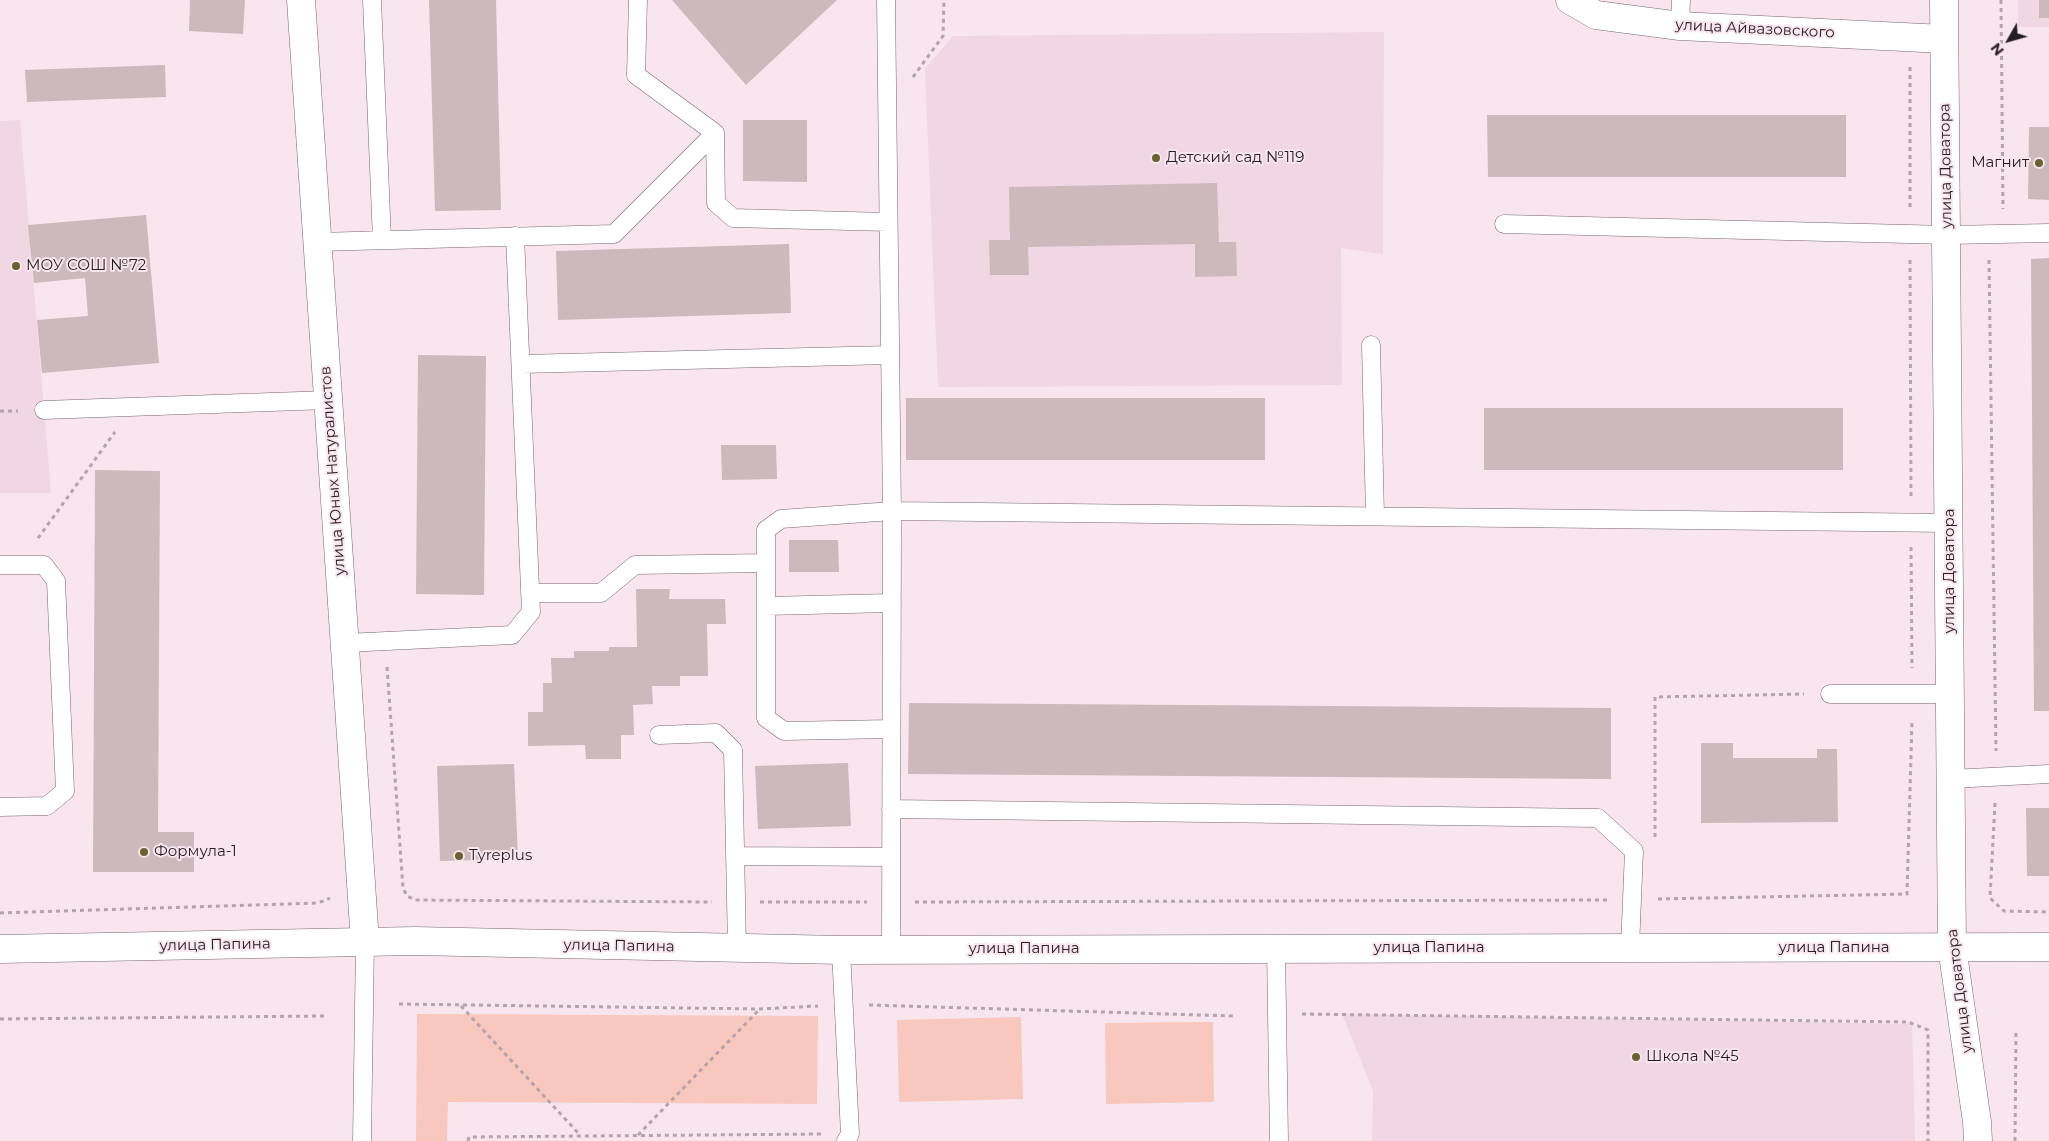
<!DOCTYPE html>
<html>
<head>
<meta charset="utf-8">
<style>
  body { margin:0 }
  #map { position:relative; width:2049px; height:1141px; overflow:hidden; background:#f8e5ee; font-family:Montserrat,sans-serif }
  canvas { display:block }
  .north { position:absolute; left:1984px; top:15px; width:50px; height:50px; -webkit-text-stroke:4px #f8e5ee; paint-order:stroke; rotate:232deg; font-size:14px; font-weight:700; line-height:20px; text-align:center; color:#241e21 }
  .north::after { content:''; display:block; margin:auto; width:18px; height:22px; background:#241e21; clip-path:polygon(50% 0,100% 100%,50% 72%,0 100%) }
</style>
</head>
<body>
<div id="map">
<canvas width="2049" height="1141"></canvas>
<div class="north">N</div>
</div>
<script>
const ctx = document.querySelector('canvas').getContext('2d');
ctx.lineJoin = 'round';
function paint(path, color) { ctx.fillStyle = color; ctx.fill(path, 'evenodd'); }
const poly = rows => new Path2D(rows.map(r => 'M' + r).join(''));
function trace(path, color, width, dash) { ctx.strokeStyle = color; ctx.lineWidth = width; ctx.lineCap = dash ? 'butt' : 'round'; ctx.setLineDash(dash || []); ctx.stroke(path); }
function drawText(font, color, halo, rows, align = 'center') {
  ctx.font = font + ' Montserrat,sans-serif'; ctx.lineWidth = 4; ctx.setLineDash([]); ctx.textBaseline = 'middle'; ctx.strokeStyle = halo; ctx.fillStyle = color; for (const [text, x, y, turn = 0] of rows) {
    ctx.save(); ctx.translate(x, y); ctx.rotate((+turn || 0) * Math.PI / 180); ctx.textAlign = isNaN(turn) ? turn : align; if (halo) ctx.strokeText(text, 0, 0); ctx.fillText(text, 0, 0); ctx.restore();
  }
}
const built = poly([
  [2018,0,2049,0,2049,27,2018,27],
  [1384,32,1383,254,1341,248,1342,385,938,387,925,69,953,36],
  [20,120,51,493,0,493,0,121],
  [1342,1014,1912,1024,1915,1141,1372,1141,1373,1091]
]);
const green = poly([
  [417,1014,818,1016,817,1104,448,1102,447,1141,416,1141],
  [1021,1017,1023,1099,899,1102,897,1020],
  [1213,1022,1214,1102,1106,1104,1105,1023]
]);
const building = poly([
  [190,0,245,0,243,34,189,31],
  [429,0,496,0,501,210,435,211],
  [672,0,837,0,746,85],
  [2039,0,2049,0,2049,18,2039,18],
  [165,65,166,97,27,102,25,70],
  [1487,115,1846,115,1846,177,1488,177],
  [743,120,807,120,807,182,743,181],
  [2029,127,2049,127,2049,200,2028,199],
  [1217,183,1219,242,1236,242,1237,276,1195,277,1195,244,1028,247,1029,275,990,275,989,240,1010,240,1009,187],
  [146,215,159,363,42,373,37,320,88,316,85,278,34,283,28,225],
  [789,244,791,313,558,320,556,251],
  [2049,258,2049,711,2034,711,2031,259],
  [418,355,486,356,484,595,416,594],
  [906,398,1265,398,1265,460,906,460],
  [1484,408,1843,408,1843,470,1484,470],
  [721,445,776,445,777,479,722,480],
  [95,470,160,471,158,832,194,832,194,872,93,872],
  [789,540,838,540,839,572,789,572],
  [636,589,670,589,669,599,725,599,726,624,707,624,708,676,680,676,680,686,652,686,653,704,633,705,634,735,621,735,621,759,586,759,585,745,528,746,528,712,543,712,543,683,552,683,551,658,574,658,574,651,609,651,609,647,637,647],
  [909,703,1611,708,1611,779,908,774],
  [1701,743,1733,743,1733,758,1817,758,1817,749,1837,749,1838,822,1701,823],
  [848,763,851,826,758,829,755,766],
  [514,764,518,859,440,861,437,766],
  [2026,808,2049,808,2049,876,2027,876]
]);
const path = poly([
  [2001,0,2003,209],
  [1910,67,1910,208],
  [913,77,943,36,944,0],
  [1910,260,1911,498],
  [1989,260,1996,751],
  [0,411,18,411],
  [38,538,115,432],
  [1911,547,1912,668],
  [387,667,403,888,407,896,415,900,712,902],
  [1995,803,1990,898,2004,911,2049,912],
  [1655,837,1655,697,1804,694],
  [1658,899,1907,894,1912,720],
  [760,902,867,902],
  [915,902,1607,900],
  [0,913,316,903,324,901,330,898],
  [399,1004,759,1009,818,1006],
  [869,1005,1234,1016],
  [461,1006,580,1135],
  [1302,1014,1908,1022,1928,1030,1928,1141],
  [0,1019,324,1016],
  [638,1135,759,1010],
  [468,1141,469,1137,822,1134],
  [2015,1141,2016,1033]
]);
const lane = poly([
  [372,0,382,240],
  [638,0,636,75,715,133,716,203,733,218,888,222],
  [886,0,892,511,891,949],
  [1680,26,1681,0],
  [1504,224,1948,235,2049,233],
  [317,242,614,234,715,133],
  [1371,345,1375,516],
  [521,364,890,355],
  [44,410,328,400],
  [0,565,44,565,56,581,65,791,47,806,0,807],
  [530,593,601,593,635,565,766,563],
  [766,606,890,603],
  [345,643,512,635,531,612,515,236],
  [1830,694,1951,694],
  [891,729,784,731,766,718,766,530,781,519,892,511,1950,523],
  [659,735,716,733,733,750,737,948],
  [1951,779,2049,774],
  [891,809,1598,818,1634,851,1630,948],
  [735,856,891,857],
  [1276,949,1279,1141],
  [841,950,850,1134,846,1141],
  [362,1141,365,942]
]);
const street = poly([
  [301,0,365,942],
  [1570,0,1596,15,1680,26,1944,39],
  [1944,0,1952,947,1977,1122,1978,1141]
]);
const secondary = poly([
  [0,949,415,941,841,950,2049,947]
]);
const markers = [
  [1156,158,5,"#6a622f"],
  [2039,163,5,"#6a622f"],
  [16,266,5,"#6a622f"],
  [144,852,5,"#6a622f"],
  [459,856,5,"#6a622f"],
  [1636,1057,5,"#6a622f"]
];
const streetNames = [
  ["улица Айвазовского",1755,29,3],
  ["улица Доватора",1946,166,-91],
  ["улица Юных Натуралистов",333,471,-94],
  ["улица Доватора",1950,571,-90],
  ["улица Папина",215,945,-1],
  ["улица Папина",619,946,1],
  ["улица Папина",1429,948],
  ["улица Папина",1834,948],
  ["улица Папина",1024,949],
  ["улица Доватора",1960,991,-97]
];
const poiNames = [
  ["Детский сад №119",1166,158],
  ["Магнит",2029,163,"right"],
  ["МОУ СОШ №72",26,266],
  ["Формула-1",154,852],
  ["Tyreplus",469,856],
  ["Школа №45",1646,1057]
];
paint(built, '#f1d6e4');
paint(green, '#f8c8be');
paint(building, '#cdb8bb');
trace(lane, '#76666f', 19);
trace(street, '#76666f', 29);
trace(secondary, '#76666f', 29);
trace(path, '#b3a4ab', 3, [4, 4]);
trace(lane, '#fff', 18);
trace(street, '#fff', 28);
trace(secondary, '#fff', 28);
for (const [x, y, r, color] of markers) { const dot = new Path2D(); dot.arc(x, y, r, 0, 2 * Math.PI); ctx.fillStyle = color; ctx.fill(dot); trace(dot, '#f8e5ee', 2); }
drawText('15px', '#241e21', '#f8e5ee', streetNames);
drawText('15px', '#241e21', '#f8e5ee', poiNames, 'left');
</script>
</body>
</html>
